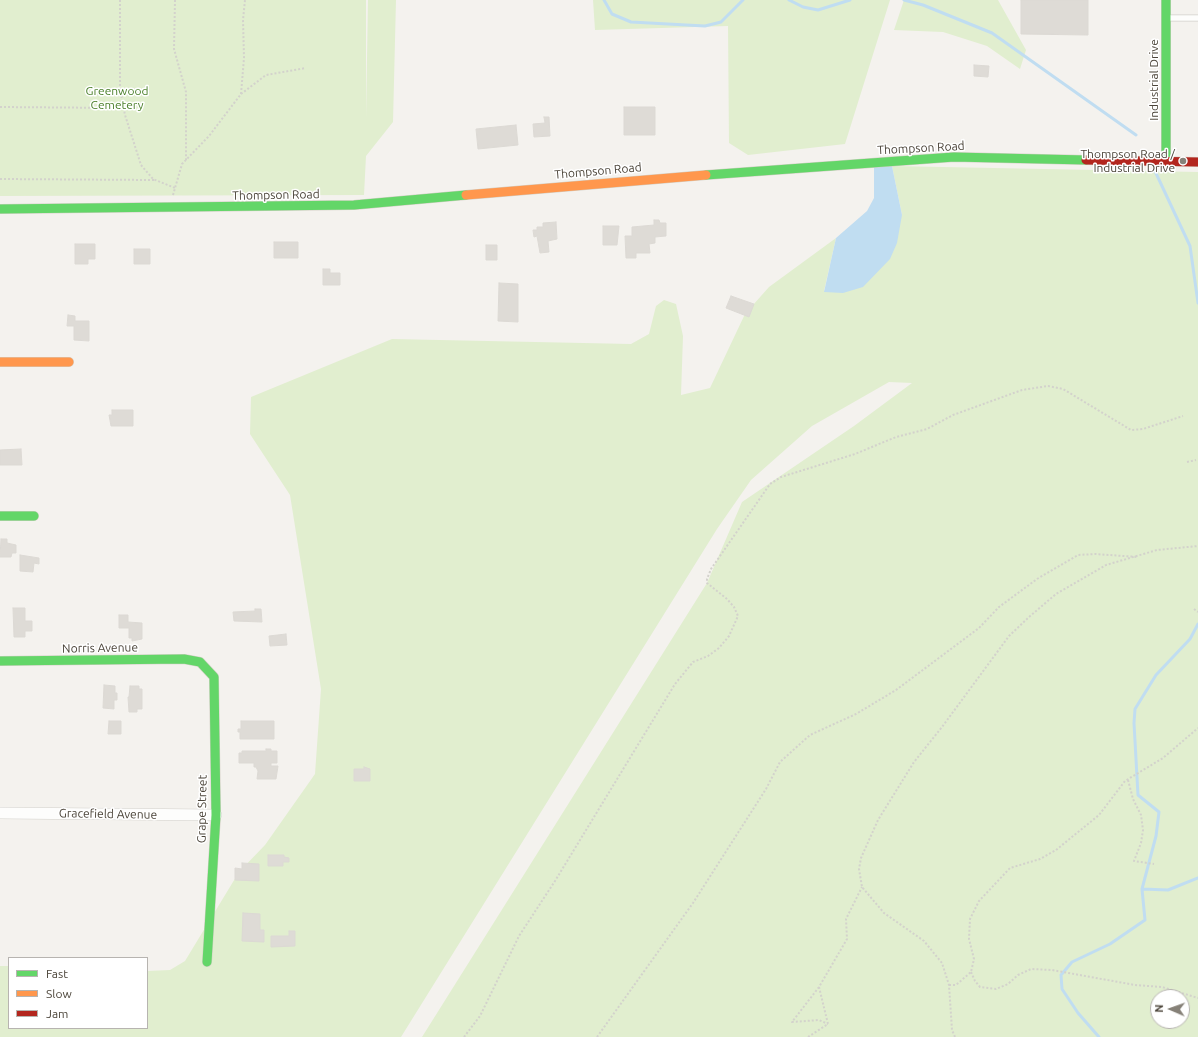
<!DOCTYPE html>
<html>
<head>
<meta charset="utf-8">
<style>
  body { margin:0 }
  #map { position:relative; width:1198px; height:1037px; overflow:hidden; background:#f4f2ee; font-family:Ubuntu,sans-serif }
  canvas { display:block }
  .legend { position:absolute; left:8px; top:957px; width:140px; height:72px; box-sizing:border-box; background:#fff; border:1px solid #b7b4b0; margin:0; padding:5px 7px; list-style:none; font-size:12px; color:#4b4439 }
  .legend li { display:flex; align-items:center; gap:8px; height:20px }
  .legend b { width:20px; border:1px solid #b7b4b0 }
  .north { position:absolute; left:1150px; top:989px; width:40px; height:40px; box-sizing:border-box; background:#fff; border:1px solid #b7b4b0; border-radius:50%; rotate:272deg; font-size:11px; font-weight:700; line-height:16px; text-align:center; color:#4b4439 }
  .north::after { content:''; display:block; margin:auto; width:14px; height:18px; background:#868178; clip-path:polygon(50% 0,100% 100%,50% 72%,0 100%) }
</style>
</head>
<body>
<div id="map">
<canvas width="1198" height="1037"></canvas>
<ul class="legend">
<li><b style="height:5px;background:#63d668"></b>Fast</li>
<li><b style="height:5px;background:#ff974d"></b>Slow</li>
<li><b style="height:5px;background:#b3261e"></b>Jam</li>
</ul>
<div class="north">N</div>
</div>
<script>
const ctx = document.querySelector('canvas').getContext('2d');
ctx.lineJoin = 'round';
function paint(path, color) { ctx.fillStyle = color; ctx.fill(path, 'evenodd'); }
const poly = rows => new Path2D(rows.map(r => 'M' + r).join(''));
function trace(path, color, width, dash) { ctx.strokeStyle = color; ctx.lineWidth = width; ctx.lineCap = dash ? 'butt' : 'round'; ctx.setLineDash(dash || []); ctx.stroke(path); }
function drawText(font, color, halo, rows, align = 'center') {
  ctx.font = font + ' Ubuntu,sans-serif'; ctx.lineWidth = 3; ctx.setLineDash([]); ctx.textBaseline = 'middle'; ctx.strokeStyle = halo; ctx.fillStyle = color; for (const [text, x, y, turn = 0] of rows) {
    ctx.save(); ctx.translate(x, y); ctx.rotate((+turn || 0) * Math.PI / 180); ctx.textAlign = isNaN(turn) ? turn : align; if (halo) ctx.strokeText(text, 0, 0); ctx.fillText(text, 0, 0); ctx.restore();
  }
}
const green = poly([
  [0,0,366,0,366,118,368,0,396,0,393,122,366,156,364,195,0,196],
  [593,0,890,0,845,144,748,155,729,143,728,26,595,30],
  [904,0,998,0,1026,50,1020,69,987,46,943,32,894,30],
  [892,166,1198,172,1198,1037,422,1037,707,583,742,502,854,426,912,383,889,382,812,426,751,480,717,529,401,1037,0,1037,0,966,9,966,9,1028,147,1028,147,971,170,970,185,961,239,872,265,845,315,774,321,689,290,495,250,434,251,397,392,339,631,344,649,334,656,306,664,300,676,304,683,336,681,395,710,388,745,314,769,287,836,238,824,291,902,215],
  [1158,997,1182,997,1182,1021,1158,1021]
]);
const water = poly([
  [874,166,892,166,902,215,897,243,890,259,863,287,843,293,824,292,836,238,867,211,874,198]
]);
const stream = poly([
  [604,0,612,14,631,22,705,26,721,22,743,0],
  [789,0,803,7,818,10,850,0],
  [904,0,923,5,992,33,1136,135],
  [1154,169,1190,246,1198,303],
  [1142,889,1168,890,1198,878],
  [1099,1037,1078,1013,1062,989,1061,975,1072,962,1110,944,1145,920,1142,889,1156,836,1159,812,1138,795,1134,723,1135,709,1156,675,1190,639,1198,624]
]);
const building = poly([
  [1021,0,1088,0,1088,35,1021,34,1021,0],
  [974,65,989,66,988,77,974,76,974,65],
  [624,107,655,107,655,135,624,135,624,107],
  [544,117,549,117,550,136,534,137,533,124,545,123,544,117],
  [516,125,518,145,478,149,476,129,516,125],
  [654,220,659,220,660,223,666,223,666,236,655,237,655,243,649,244,650,253,636,253,636,258,626,258,625,236,632,236,632,227,654,225,654,220],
  [556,222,557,239,548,241,549,252,540,253,537,236,534,237,533,230,537,230,537,227,543,227,543,223,556,222],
  [603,226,619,226,617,245,603,245,603,226],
  [274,242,298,242,298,258,274,258,274,242],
  [75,244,95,244,95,259,88,259,88,264,75,264,75,244],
  [486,245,497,245,497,260,486,260,486,245],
  [134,249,150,249,150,264,134,264,134,249],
  [323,269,330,269,330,273,340,273,340,285,323,285,323,269],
  [499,283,518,284,518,322,498,321,499,283],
  [731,296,754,304,749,317,726,308,731,296],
  [68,315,75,316,75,321,89,321,89,341,74,340,74,326,67,326,68,315],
  [112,410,133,410,133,426,111,426,109,415,112,415,112,410],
  [21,449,22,465,0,465,0,450,21,449],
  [1,539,7,539,7,543,16,545,16,553,12,553,11,557,0,557,1,539],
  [20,555,39,558,39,564,34,563,33,572,20,571,20,555],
  [13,608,25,608,25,621,32,621,32,631,25,631,25,637,14,637,13,608],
  [255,609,261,609,262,622,234,621,233,612,255,611,255,609],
  [119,615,128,615,128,622,142,623,142,639,132,641,132,638,129,638,129,628,119,628,119,615],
  [286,634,287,645,270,646,269,636,286,634],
  [104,685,115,686,115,693,117,693,117,700,114,700,114,709,103,708,104,685],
  [130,686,139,686,139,689,142,689,142,709,137,709,137,712,129,712,128,697,129,697,130,686],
  [109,721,121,721,121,734,108,734,109,721],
  [241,721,274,721,274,739,240,739,240,732,238,732,238,729,241,729,241,721],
  [266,749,271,749,271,751,277,751,277,763,271,763,271,766,278,766,276,779,257,779,258,771,256,767,254,767,254,763,239,763,239,753,242,753,242,751,266,751,266,749],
  [364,767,370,769,370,781,354,781,354,769,364,769,364,767],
  [268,855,284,855,284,857,289,858,289,862,283,862,283,866,268,866,268,855],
  [242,863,259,864,259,881,235,880,235,868,242,869,242,863],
  [243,913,260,914,260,930,264,930,264,942,242,941,243,913],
  [289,931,295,931,295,946,271,947,271,936,289,936,289,931]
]);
const path = poly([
  [120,0,120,89,125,115,141,165,153,179,175,188],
  [175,0,174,49,186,92,186,160],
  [241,94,266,75,306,68],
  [0,107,123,108],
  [0,179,155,180],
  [173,195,182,164,209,136,241,94,244,58,243,20,245,0],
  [1187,462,1196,460],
  [1194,609,1198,612],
  [1128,780,1133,799,1141,815,1143,830,1141,843,1134,861,1154,864],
  [971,972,975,981,980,987,996,989,1008,984,1018,975,1031,969,1052,970,1135,985,1162,987,1198,998],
  [949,985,956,985,971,972,974,959,969,939,970,919,979,901,1010,868,1040,859,1056,850,1099,815,1125,781,1163,758,1198,728],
  [819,987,792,1022,819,1020,828,1024],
  [464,1037,480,1016,519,936,555,881,675,684,693,662,708,656,719,648,729,636,738,616,734,607,727,599,707,583,707,579,711,569,770,484,781,477,855,454,896,437,927,429,953,415,1022,390,1048,386,1063,389,1131,430,1143,429,1183,416],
  [597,1037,693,903,766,789,780,762,810,735,856,714,896,690,979,628,999,607,1037,579,1078,555,1095,554,1138,557],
  [808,1037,828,1024,819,987,847,939,846,919,862,887],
  [955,1037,952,1030,949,985,942,963,924,941,884,913,862,887,859,869,861,858,878,820,914,762,942,727,1009,636,1029,617,1056,594,1106,565,1157,550,1198,546]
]);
const lane = poly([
  [1166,18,1198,18]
]);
const street = poly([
  [0,813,216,815]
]);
const fast = poly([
  [1166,0,1166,160],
  [706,175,954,157,1086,160],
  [0,209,354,205,466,195],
  [0,516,34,516],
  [0,661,184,659,200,662,214,677,216,815,207,962]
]);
const slow = poly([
  [466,195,706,175],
  [0,362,69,362]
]);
const jam = poly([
  [1086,160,1198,162]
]);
const markers = [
  [1183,161,4,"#868178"]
];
const streetNames = [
  ["Industrial Drive",1154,80,-90],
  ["Thompson Road",921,148,-3],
  ["Thompson Road",598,171,-5],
  ["Thompson Road",276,195,-1],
  ["Norris Avenue",100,648,-1],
  ["Grape Street",202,809,-89],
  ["Gracefield Avenue",108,814,1]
];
const parkNames = [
  ["Greenwood",117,91],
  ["Cemetery",117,105]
];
const poiNames = [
  ["Thompson Road /",1175,154],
  ["Industrial Drive",1175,168]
];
paint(green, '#e1eecf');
paint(water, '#c0ddf1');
trace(stream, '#c0ddf1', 3);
paint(building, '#dedbd6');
trace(building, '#dcd9d4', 1);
trace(lane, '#d2d0cb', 7);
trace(street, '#d2d0cb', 12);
trace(fast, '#d3cfc5', 10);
trace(slow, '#d3cfc5', 10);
trace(jam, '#d3cfc5', 10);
trace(path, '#d3d2cc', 2, [2, 2]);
trace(lane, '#fdfdfc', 5.5);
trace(street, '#fdfdfc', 11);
trace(fast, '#63d668', 9);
trace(slow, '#ff974d', 9);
trace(jam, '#b3261e', 9);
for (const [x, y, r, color] of markers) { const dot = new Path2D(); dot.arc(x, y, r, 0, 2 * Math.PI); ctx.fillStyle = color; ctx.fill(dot); trace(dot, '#fff', 1.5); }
drawText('12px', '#4b4439', '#fff', streetNames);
drawText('12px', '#4a7f2a', '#fff', parkNames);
drawText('12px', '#4b4439', '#fff', poiNames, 'right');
</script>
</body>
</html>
